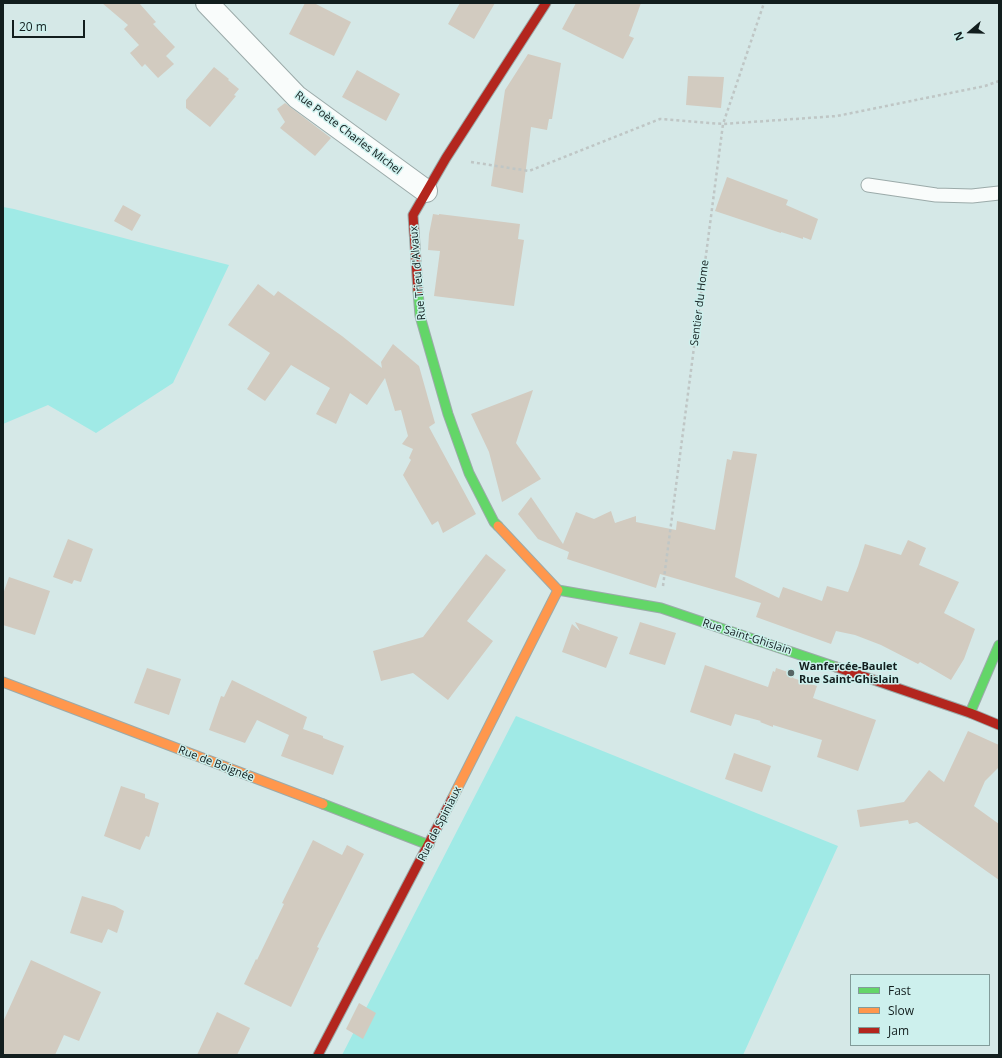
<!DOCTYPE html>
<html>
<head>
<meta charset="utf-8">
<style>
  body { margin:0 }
  #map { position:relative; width:1002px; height:1058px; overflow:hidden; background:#d5e8e7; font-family:"Open Sans",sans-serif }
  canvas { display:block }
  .frame { position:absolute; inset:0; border:4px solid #121e1e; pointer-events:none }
  .legend { position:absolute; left:850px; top:974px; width:140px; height:72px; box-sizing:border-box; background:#cdf0ed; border:1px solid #829c9a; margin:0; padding:5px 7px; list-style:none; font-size:12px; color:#121e1e }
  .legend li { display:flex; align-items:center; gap:8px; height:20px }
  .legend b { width:20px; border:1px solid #829c9a }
  .north { position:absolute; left:950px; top:12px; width:40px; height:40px; -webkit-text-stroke:3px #cdf0ed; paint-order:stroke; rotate:250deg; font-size:11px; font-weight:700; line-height:16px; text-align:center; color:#121e1e }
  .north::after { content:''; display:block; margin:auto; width:14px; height:18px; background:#121e1e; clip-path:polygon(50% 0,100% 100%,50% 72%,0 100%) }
  .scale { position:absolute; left:12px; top:20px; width:73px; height:18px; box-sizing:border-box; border:2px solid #121e1e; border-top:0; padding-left:5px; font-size:12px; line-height:14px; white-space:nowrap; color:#121e1e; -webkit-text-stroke:3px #cdf0ed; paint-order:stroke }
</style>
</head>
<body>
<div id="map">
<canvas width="1002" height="1058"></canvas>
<div class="frame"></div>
<ul class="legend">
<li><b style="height:5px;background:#63d668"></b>Fast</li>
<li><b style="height:5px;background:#ff974d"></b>Slow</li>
<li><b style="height:5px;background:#b3261e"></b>Jam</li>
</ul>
<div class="north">N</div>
<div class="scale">20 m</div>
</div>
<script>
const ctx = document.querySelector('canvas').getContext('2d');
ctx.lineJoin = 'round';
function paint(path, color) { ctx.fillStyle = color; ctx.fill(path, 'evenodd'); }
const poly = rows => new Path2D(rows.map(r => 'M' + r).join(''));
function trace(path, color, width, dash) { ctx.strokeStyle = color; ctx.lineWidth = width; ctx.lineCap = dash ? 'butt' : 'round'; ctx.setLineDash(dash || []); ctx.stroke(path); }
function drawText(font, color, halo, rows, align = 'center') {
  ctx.font = font + ' "Open Sans",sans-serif'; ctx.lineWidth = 3; ctx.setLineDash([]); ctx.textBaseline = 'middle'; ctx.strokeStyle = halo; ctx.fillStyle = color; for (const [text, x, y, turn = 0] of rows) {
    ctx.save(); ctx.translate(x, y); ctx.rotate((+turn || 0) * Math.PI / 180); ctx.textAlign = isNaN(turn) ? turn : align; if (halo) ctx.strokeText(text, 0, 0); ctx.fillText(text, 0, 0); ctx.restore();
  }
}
const green = poly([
  [3,207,14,209,150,245,229,265,173,383,96,433,48,405,3,424],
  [516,716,838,846,743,1055,342,1055]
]);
const building = poly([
  [102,3,139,3,156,22,153,24,175,47,166,56,174,64,158,78,145,64,142,67,130,53,139,45,124,29,128,25],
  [305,3,314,3,351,22,334,56,289,34],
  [460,3,495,3,474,39,448,24],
  [576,3,641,3,629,36,634,38,623,59,562,29],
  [528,54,561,63,552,119,549,119,547,130,531,127,523,193,491,186,505,90],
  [214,67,229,79,228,80,239,89,234,95,236,96,210,127,186,108,186,100],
  [357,70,400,94,386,121,342,97],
  [688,76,724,77,721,108,686,105],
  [285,103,331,138,315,156,280,128,285,122,277,109],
  [727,177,788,200,786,205,818,219,811,240,803,237,803,239,781,232,781,233,715,211],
  [123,205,141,215,132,231,114,221],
  [433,214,439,215,439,214,520,224,518,239,524,240,514,306,434,296,440,251,428,250,429,234],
  [258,284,274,296,278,291,342,336,382,368,381,362,393,344,419,366,435,423,429,427,476,514,443,533,438,521,432,525,403,475,411,460,409,458,413,449,402,444,408,436,401,410,395,411,385,378,367,405,350,393,336,424,316,414,330,388,291,365,265,401,247,389,270,353,228,325],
  [533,390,516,443,541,479,502,502,489,452,471,414],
  [733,451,757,454,735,577,779,598,783,587,822,601,827,586,848,592,858,566,865,544,901,555,908,540,926,548,919,565,959,582,944,613,975,629,964,659,951,680,920,662,918,664,881,645,855,635,836,631,831,644,756,617,761,603,660,574,656,588,567,559,569,552,538,539,518,514,531,497,563,544,576,512,594,519,611,511,615,523,636,516,636,522,676,530,677,521,715,530,727,459,731,460],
  [68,539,93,549,81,582,74,580,72,584,53,577],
  [486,554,506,570,467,621,493,641,448,700,413,673,381,681,373,651,423,637],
  [9,577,50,591,35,635,3,625,3,594],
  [575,622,618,637,606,668,562,652,572,624,580,631],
  [640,622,676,633,665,665,629,654],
  [705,665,768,687,773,671,775,672,776,668,794,674,793,678,817,686,813,698,876,720,858,771,817,757,822,740,773,725,773,727,760,722,761,721,735,714,731,726,690,712],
  [147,668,181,679,169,715,134,703],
  [232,680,307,717,303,729,323,736,323,738,344,746,333,775,281,756,289,735,257,720,245,743,209,730,221,696,224,697],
  [968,731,999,745,999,767,985,781,974,806,999,824,999,880,917,822,909,824,908,820,860,827,857,810,904,802,929,770,944,782],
  [734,753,771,766,762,792,725,779],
  [121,786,145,794,145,798,159,803,149,837,146,836,140,850,104,836],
  [313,840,342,855,347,845,364,854,317,947,319,948,291,1007,244,984,256,959,257,960,284,904,282,903],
  [82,896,115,906,124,911,117,933,108,929,102,943,70,933],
  [31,960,101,992,79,1041,64,1035,55,1055,3,1055,3,1022],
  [359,1003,376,1013,363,1039,346,1029],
  [217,1012,250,1028,237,1055,197,1055]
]);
const path = poly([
  [471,162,529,171,660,119,723,124,837,116,985,86,999,81],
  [663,586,723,124,764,3]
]);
const lane = poly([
  [868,185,936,195,972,196,999,193]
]);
const street = poly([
  [207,3,297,97,426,191]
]);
const fast = poly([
  [418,291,420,316,448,414,469,473,494,522,498,526],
  [558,590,661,608,836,667],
  [970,713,999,645],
  [323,804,429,845]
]);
const slow = poly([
  [498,526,558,590],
  [3,682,323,804],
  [452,799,558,590]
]);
const jam = poly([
  [418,291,413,215,446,158,546,3],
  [836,667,970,713,999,725],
  [318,1055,452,799]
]);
const markers = [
  [791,673,4,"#566564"]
];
const streetNames = [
  ["Rue Poète Charles Michel",348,133,37],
  ["Rue Trieu d'Alvaux",418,273,-95],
  ["Sentier du Home",700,303,-83],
  ["Rue Saint-Ghislain",747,637,18],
  ["Rue de Boignée",216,764,21],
  ["Rue de Spiniaux",440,824,-63]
];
const poiNames = [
  ["Wanfercée-Baulet",799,667],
  ["Rue Saint-Ghislain",799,680]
];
paint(green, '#a0eae6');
paint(building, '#d2cbc0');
trace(lane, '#9baaa9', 15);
trace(street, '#9baaa9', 24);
trace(fast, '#9baaa9', 11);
trace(slow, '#9baaa9', 11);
trace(jam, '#9baaa9', 11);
trace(path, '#bfc6c5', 2.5, [3, 3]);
trace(lane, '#f9fcfb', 13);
trace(street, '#f9fcfb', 22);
trace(fast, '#63d668', 9);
trace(slow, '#ff974d', 9);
trace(jam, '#b3261e', 9);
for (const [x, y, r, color] of markers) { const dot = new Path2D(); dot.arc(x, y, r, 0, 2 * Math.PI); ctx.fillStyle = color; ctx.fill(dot); trace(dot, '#cdf0ed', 1.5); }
drawText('11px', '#121e1e', '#cdf0ed', streetNames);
drawText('bold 11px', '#121e1e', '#cdf0ed', poiNames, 'left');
</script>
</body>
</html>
